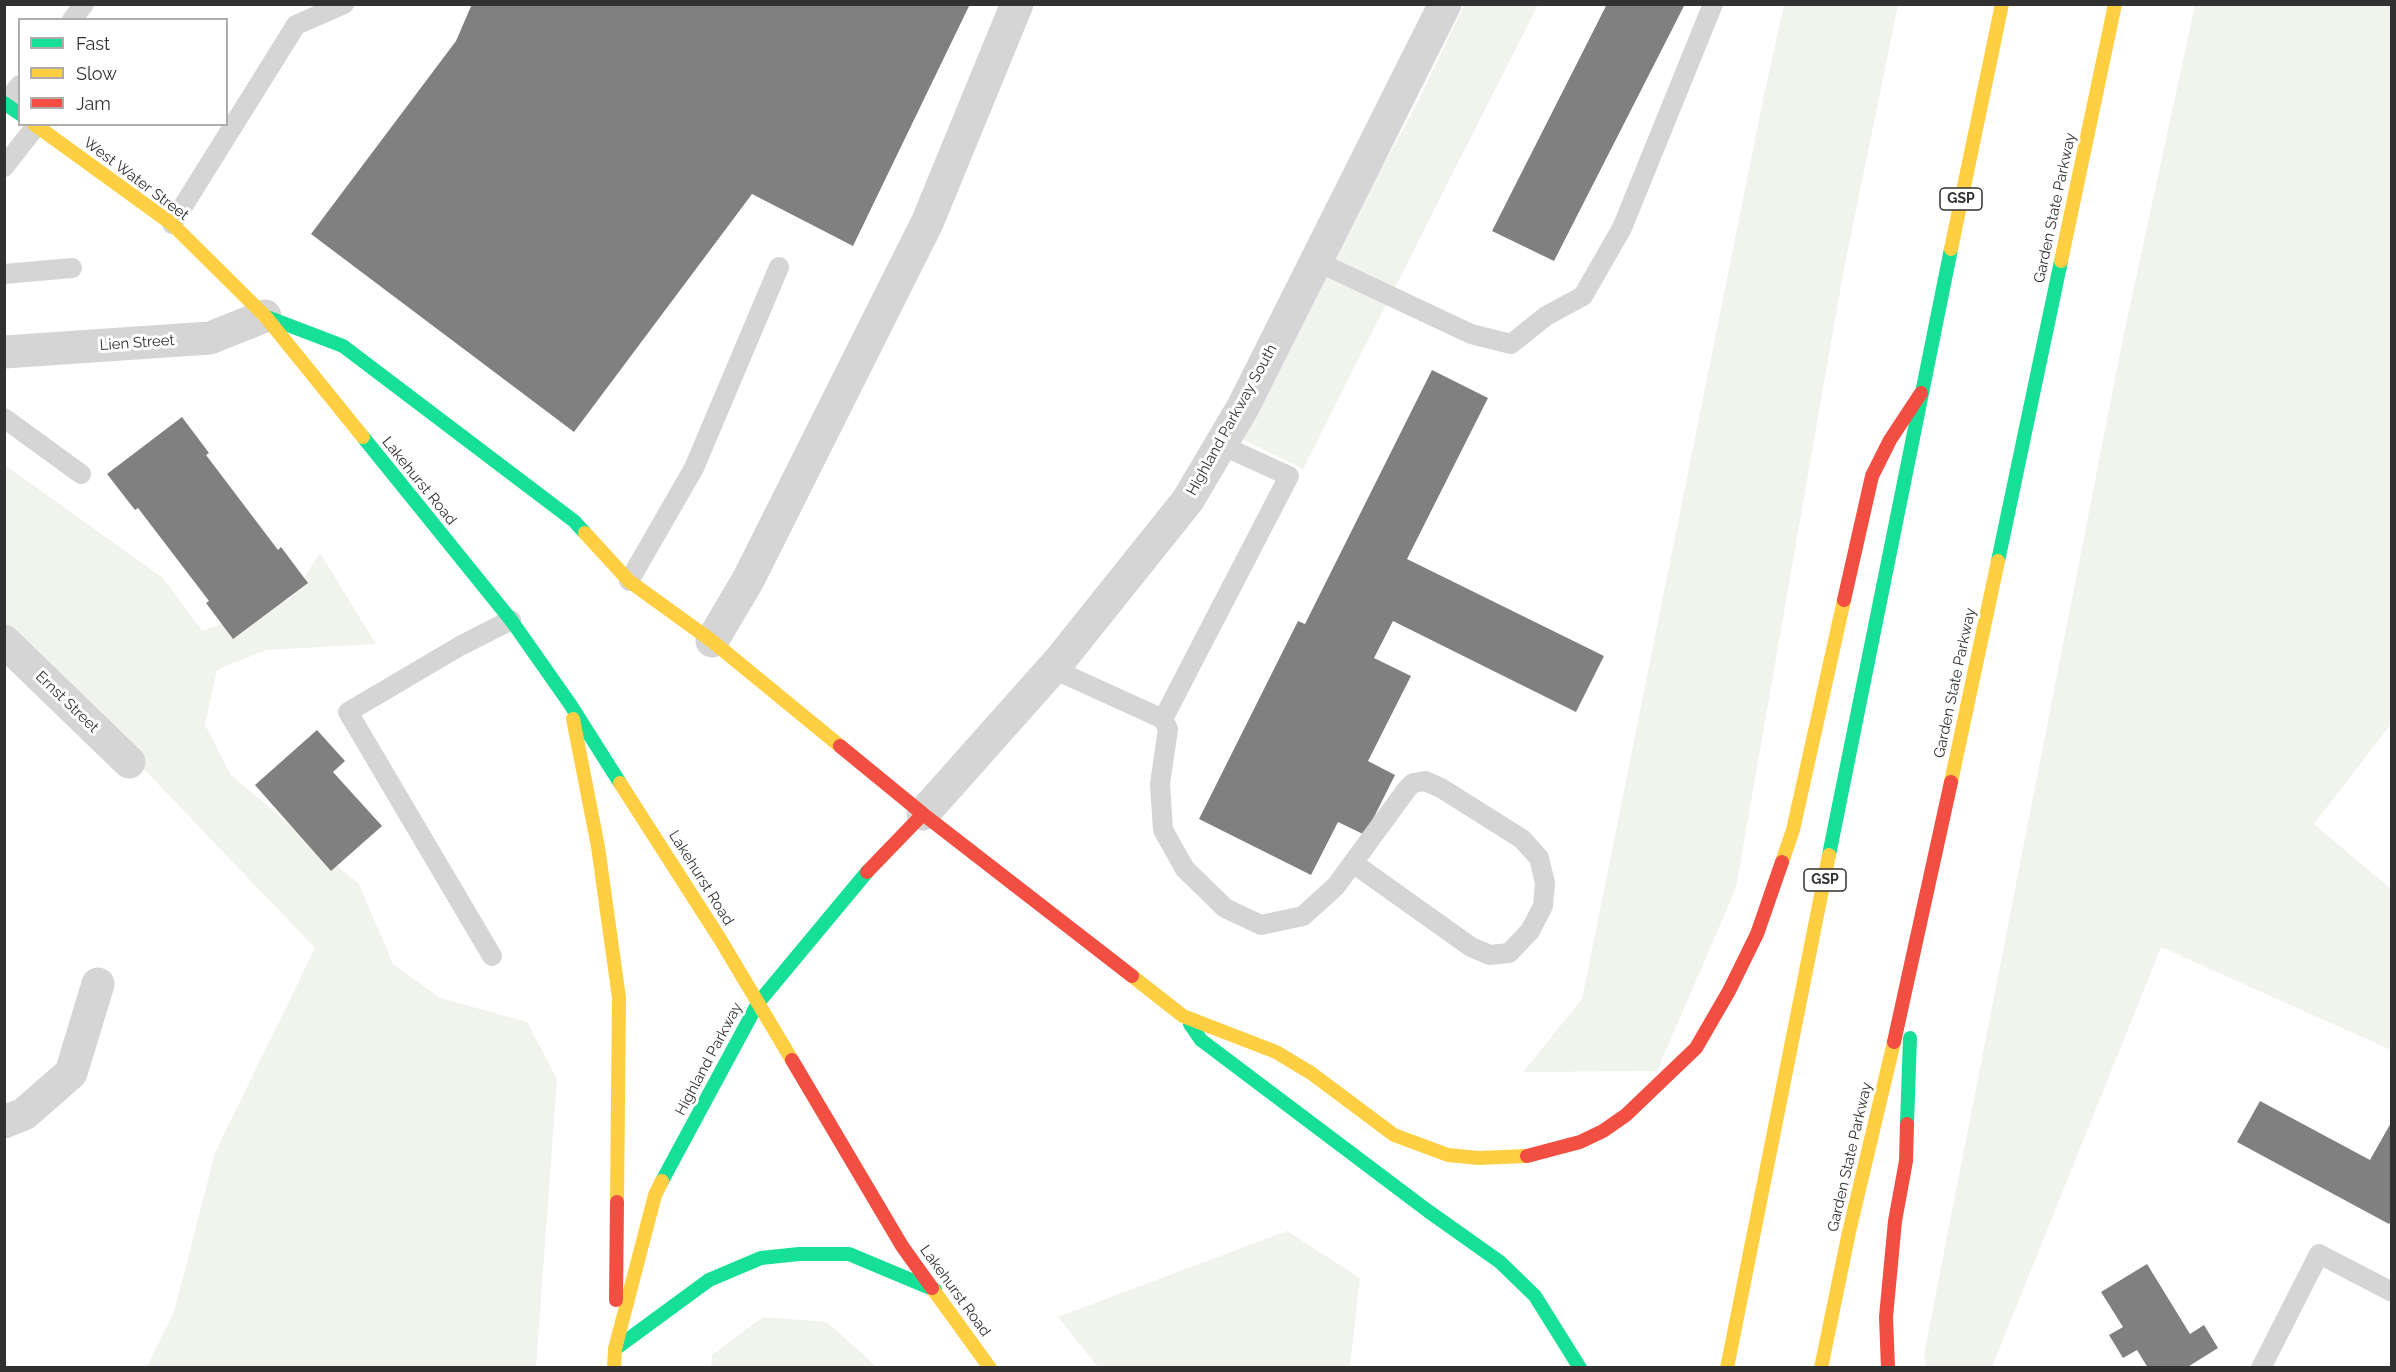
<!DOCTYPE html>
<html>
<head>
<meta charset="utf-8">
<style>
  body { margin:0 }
  #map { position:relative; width:2396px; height:1372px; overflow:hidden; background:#fff; font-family:Raleway,sans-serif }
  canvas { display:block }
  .frame { position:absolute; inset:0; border:6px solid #313131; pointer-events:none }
  .legend { position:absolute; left:18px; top:18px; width:210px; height:108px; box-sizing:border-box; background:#fff; border:2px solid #adadad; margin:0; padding:8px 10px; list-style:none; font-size:18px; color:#313131 }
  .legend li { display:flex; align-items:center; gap:12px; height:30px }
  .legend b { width:30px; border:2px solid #adadad }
</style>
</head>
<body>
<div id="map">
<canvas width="2396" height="1372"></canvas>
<div class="frame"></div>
<ul class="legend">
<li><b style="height:8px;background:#16e098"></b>Fast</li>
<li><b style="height:8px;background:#ffcf43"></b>Slow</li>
<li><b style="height:8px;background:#f24e42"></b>Jam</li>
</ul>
</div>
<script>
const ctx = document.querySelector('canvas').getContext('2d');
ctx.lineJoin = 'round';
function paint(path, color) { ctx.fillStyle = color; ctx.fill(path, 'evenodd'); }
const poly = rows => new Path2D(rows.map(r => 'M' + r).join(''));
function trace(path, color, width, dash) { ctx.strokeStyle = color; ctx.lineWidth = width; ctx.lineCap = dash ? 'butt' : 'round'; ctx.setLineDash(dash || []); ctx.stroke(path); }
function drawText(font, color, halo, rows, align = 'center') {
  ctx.font = font + ' Raleway,sans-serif'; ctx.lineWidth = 6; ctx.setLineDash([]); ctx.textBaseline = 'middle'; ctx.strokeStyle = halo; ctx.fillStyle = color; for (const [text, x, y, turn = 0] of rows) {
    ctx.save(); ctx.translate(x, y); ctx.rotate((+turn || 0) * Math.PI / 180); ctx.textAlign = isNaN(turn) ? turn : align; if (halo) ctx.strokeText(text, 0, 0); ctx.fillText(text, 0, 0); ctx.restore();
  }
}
const green = poly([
  [1464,5,1538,5,1303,469,1234,435,1416,105],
  [1784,5,1898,5,1843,274,1736,888,1657,1071,1523,1072,1582,999,1764,95],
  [2195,5,2391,5,2391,724,2314,824,2391,889,2391,1050,2161,947,1992,1367,1926,1367,1924,1354,2123,338],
  [5,465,163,578,202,631,290,599,320,553,376,644,266,650,217,670,205,725,231,775,359,884,393,964,440,998,527,1022,557,1079,536,1367,147,1367,174,1312,215,1153,315,948,5,624],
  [1287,1231,1360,1278,1350,1367,1098,1367,1058,1317],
  [763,1317,827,1322,877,1367,711,1367,712,1355]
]);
const building = poly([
  [472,4,970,4,853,246,752,194,574,432,311,234,456,41],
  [1607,4,1685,4,1554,261,1492,231],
  [1432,370,1488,398,1407,559,1604,656,1576,712,1393,621,1374,658,1411,676,1368,761,1395,775,1365,835,1338,822,1311,875,1199,819,1298,621,1305,624],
  [182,417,209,453,206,455,278,550,281,547,308,583,233,639,206,603,209,601,138,508,135,510,107,474],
  [317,730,345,761,333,772,382,826,331,871,255,785],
  [2260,1101,2370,1160,2392,1121,2392,1219,2389,1224,2237,1142],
  [2147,1264,2190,1334,2204,1325,2218,1348,2186,1368,2148,1368,2137,1350,2123,1358,2109,1335,2123,1327,2101,1292]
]);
const lane = poly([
  [72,20,84,4],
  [5,103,20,85],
  [4,167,36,126],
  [172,224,296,25,344,4],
  [1316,261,1471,334,1511,344,1546,316,1583,296,1622,228,1713,4],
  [4,274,72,268],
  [4,418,81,474],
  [629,581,694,468,779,267],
  [1053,669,1163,719,1168,729,1160,784,1163,830,1185,869,1225,908,1261,925,1303,916,1336,886,1407,789,1413,783,1425,781,1441,788,1522,839,1539,858,1545,883,1543,906,1530,931,1509,953,1490,955,1471,947,1353,863],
  [1163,719,1289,476,1221,445],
  [492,956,348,712,460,646,511,620],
  [2261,1368,2319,1254,2392,1292]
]);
const street = poly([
  [4,352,210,338,265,316],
  [4,641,129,762],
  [712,641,748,580,927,223,1017,4],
  [923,814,1060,660,1188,500,1243,407,1445,4],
  [4,1122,24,1114,71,1073,98,984]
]);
const fast = poly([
  [4,103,20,114],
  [267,317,343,346,574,521,585,533],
  [363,437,511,620,570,704,620,783],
  [1998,561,2061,261],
  [1829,855,1951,249],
  [1190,1024,1201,1040,1428,1211,1500,1262,1535,1296,1580,1368],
  [1907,1124,1910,1038],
  [662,1181,758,1003,867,872],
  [615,1349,709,1280,761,1258,799,1254,849,1254,935,1290]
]);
const slow = poly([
  [34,124,172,224,265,316,363,437],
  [1951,249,2002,4],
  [2061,261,2115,4],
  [585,533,629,581,712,641,840,746],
  [573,719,598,847,619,998,617,1202],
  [1951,782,1998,561],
  [620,783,720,939,792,1060],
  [1782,862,1793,830,1844,600],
  [1132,976,1183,1016,1276,1052,1311,1073,1394,1135,1448,1155,1478,1158,1527,1156],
  [932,1288,990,1368],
  [614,1368,615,1349,655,1195,662,1181],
  [1727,1368,1829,855],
  [1821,1368,1849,1232,1894,1042]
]);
const jam = poly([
  [1844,600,1872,476,1890,440,1921,393],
  [840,746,923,814,867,872],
  [923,814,1132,976],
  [1894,1042,1951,782],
  [792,1060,902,1246,932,1288],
  [1527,1156,1580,1142,1603,1131,1626,1115,1696,1048,1729,991,1757,934,1782,862],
  [616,1300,617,1202],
  [1888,1368,1886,1317,1895,1221,1906,1161,1907,1124]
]);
const shields = [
  [1961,199,42],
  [1825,880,42]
];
const shieldNames = [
  ["GSP",1961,199],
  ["GSP",1825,880]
];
const streetNames = [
  ["West Water Street",136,179,37],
  ["Garden State Parkway",2055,208,-78],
  ["Lien Street",137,343,-4],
  ["Highland Parkway South",1232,420,-61],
  ["Lakehurst Road",419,481,51],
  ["Garden State Parkway",1955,683,-78],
  ["Ernst Street",67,702,44],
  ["Lakehurst Road",701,878,58],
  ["Highland Parkway",709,1059,-62],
  ["Garden State Parkway",1850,1157,-77],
  ["Lakehurst Road",955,1291,54]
];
paint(green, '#f1f3ed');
paint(building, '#808080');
trace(lane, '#d5d5d5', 20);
trace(street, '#d5d5d5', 33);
trace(fast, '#16e098', 14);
trace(slow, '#ffcf43', 14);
trace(jam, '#f24e42', 14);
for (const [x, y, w] of shields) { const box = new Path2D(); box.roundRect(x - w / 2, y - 11, w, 22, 4.5); ctx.fillStyle = '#fff'; ctx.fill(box); trace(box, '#313131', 1.5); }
drawText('bold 14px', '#313131', null, shieldNames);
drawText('15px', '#313131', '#fff', streetNames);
</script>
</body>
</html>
